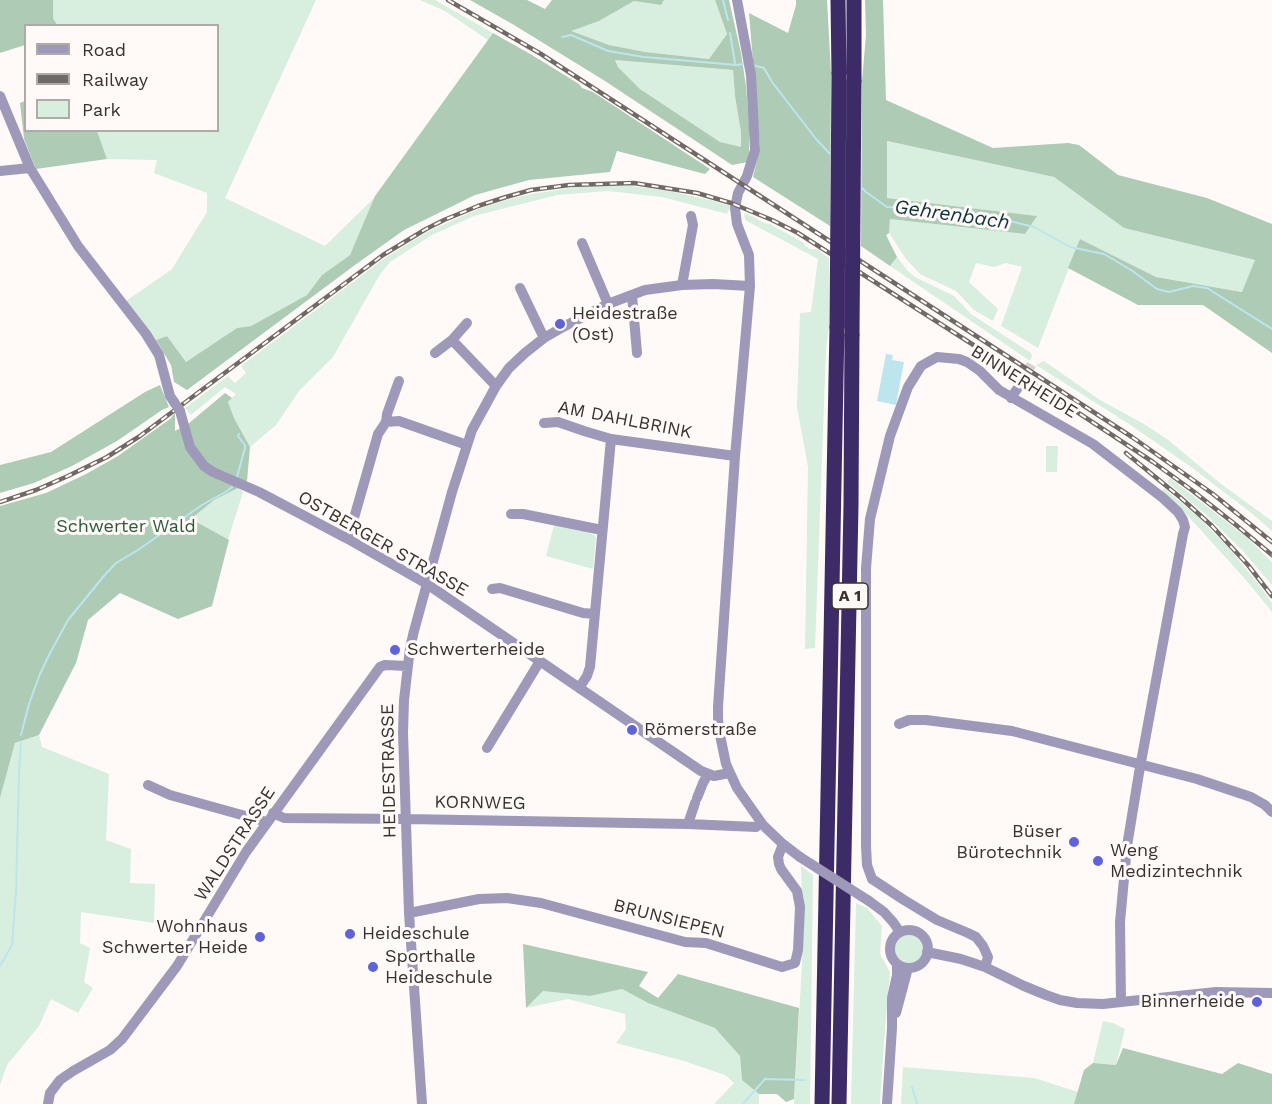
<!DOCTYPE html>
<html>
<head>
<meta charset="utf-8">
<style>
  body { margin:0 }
  #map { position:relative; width:1272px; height:1104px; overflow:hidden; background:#fffaf8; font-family:"Work Sans",sans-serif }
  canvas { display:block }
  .legend { position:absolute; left:24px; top:24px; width:195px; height:108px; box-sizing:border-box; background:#fffaf8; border:2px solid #b0aaa7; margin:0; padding:8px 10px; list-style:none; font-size:18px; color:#3a312e }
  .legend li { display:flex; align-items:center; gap:12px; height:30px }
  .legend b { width:30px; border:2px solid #b0aaa7 }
</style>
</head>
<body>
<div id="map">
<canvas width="1272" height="1104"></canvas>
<ul class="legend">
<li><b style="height:8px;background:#9f99b9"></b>Road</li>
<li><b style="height:8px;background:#716966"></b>Railway</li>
<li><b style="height:16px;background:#d8eede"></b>Park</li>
</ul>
</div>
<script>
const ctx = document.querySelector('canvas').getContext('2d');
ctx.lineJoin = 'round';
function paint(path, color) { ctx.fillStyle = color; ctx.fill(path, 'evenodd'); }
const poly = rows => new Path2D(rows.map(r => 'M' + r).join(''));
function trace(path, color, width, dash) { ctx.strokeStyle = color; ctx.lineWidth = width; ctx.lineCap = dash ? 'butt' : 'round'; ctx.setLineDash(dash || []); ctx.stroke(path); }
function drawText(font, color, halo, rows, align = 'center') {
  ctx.font = font + ' "Work Sans",sans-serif'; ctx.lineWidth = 6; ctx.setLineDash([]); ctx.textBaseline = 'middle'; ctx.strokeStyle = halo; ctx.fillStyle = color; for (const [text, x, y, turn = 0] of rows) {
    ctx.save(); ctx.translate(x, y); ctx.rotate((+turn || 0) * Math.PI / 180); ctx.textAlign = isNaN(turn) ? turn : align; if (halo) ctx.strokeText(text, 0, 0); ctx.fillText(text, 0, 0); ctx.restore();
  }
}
const green = poly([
  [53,0,316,0,225,198,325,246,375,197,350,255,322,275,307,295,251,326,237,328,186,362,167,336,156,340,126,301,172,269,207,212,207,193,154,173,157,160,107,159,97,131,218,130,218,26,57,25,53,18],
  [420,0,435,0,493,33,488,40,445,11],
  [664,0,715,0,727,34,709,59,645,52,609,45,570,31,599,21,634,1,661,5],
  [615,60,733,70,735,96,741,132,741,148,720,142,640,89,618,67],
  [887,141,1054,177,1124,228,1255,260,1243,292,1156,277,1080,239,1038,348,1001,326,1022,267,1006,263,994,267,976,263,969,282,998,309,993,321,974,310,956,291,920,274,906,259,889,233,890,219,1025,234,1036,216,887,198],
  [602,185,631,186,664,190,710,200,731,206,727,214,662,197,608,191,557,195,474,216,432,235,390,262,379,276,333,357,299,391,276,425,250,447,234,418,228,402,236,394,225,387,191,415,185,408,228,376,235,383,246,373,241,366,385,258,427,232,476,210,506,200,532,194,569,188],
  [744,213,754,217,764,223,770,224,804,243,805,246,810,249,816,249,829,258,829,327,826,349,815,648,805,649,808,467,797,407,800,313,811,312,818,259,745,220],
  [897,257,908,271,915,277,954,296,971,314,1031,353,1032,356,1030,361,890,266],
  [1044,361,1100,400,1144,424,1167,439,1221,484,1272,521,1272,531,1250,512,1191,467,1132,426,1036,365],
  [1046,446,1058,446,1057,472,1046,472],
  [1170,478,1245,536,1272,562,1272,585,1242,550,1204,513,1167,482],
  [238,488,243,492,228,540,191,519,214,500],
  [1164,488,1198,517,1228,547,1260,586,1272,603,1272,612,1246,580,1187,515,1160,494],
  [554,525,588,532,594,535,596,538,593,569,546,556],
  [39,735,42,747,109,774,106,840,131,849,130,883,155,884,154,923,81,912,80,943,90,948,84,982,93,988,78,1013,51,999,39,1026,7,1065,0,1085,0,798,15,743],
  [801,866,813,875,810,1104,794,1104,802,964,802,898],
  [856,903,867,908,882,926,880,954,890,972,884,1043,880,1104,851,1104],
  '894 950a15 15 0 1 1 30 0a15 15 0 1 1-30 0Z',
  [622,989,648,1003,715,1028,740,1056,742,1080,759,1094,759,1104,714,1104,734,1083,725,1075,684,1061,616,1043,626,1029,625,1014,568,999,526,1008,543,991,590,996],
  [1103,1021,1113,1023,1125,1029,1116,1065,1093,1063],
  [903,1067,1034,1078,1078,1092,1074,1104,901,1104]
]);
const forest = poly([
  [0,0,53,0,53,18,57,25,26,26,25,45,0,53],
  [470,0,527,0,545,9,552,0,664,0,661,5,634,1,599,21,571,31,609,45,645,52,709,59,727,34,715,0,729,0,741,53,746,86,749,123,749,152,748,162,732,165,605,81,514,25],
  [615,60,733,70,735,96,741,132,741,147,720,142,640,89,618,67],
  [796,0,827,0,831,73,830,226,753,177,760,147,749,13,788,33,796,5],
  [865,0,883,0,886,100,993,148,1068,143,1079,145,1118,175,1207,198,1272,224,1272,353,1203,305,1138,305,1068,268,1080,239,1156,277,1242,292,1255,260,1124,228,1054,177,887,141,887,198,1037,216,1025,234,890,219,889,233,886,235,897,257,890,266,861,246,862,81,866,35],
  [493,33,532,55,579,84,582,88,593,92,710,169,705,174,617,151,610,172,529,180,475,195,404,230,355,265,187,390,174,382,171,365,156,340,167,336,186,362,237,328,251,326,307,295,322,275,350,255,375,196],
  [25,101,26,130,97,131,107,159,36,169,24,139,20,103],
  [160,385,169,407,162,410,117,441,72,466,34,483,0,493,0,465,51,452,145,392],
  [225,393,232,398,228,402,234,418,250,447,247,481,238,488,214,500,191,519,229,540,212,606,178,619,120,593,88,620,76,663,39,735,15,743,0,798,0,506,46,493,86,474,118,456,170,419,175,413,175,431,188,424],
  [523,944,648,972,639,986,658,998,678,974,799,1008,794,1099,786,1102,777,1094,759,1094,742,1080,740,1056,715,1028,648,1003,622,989,590,996,543,991,526,1008],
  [1123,1048,1222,1074,1238,1063,1272,1074,1272,1104,1074,1104,1084,1070,1093,1063,1116,1065]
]);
const water = poly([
  [886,354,893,355,892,360,904,362,896,405,877,401]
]);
const stream = poly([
  [723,0,728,20],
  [730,33,735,63],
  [562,37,571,35,608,51,644,57,736,65,744,64],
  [752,65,764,68,772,82,816,139,832,156],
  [860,186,866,192,887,207,944,210,1002,219,1034,227,1070,247,1104,254,1131,270,1157,289,1169,292,1193,286,1207,288,1272,329],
  [237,477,245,448,245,445,238,436,239,434],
  [21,735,29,704,40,674,49,655,68,620,103,577,116,563,138,550,202,505,227,491,232,487],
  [0,966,12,945,16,891,19,775,21,743],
  [912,1087,917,1104],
  [743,1104,765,1079,805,1080]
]);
const minorTunnel = poly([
  [1019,386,1033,362]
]);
const minor = poly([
  [737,0,751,75,755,150,747,176,738,193,735,208,737,224,749,255,750,286,735,456,718,707,718,719,720,735,726,764,737,788,763,825,783,844,800,857],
  [0,96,30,168,78,246,146,334,159,355,170,396,174,402],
  [0,171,30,168],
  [582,243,608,304],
  [682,285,693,225,691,216],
  [520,288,544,338],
  [632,295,637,353],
  [452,340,467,323],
  [435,353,452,340,496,386],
  [1011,398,1019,386],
  [180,411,190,447,204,466,213,472,259,492,348,539,427,584,701,771,714,776,729,773],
  [386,422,387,414,399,381],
  [544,423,558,422,584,431,611,439,735,456],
  [511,514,523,514,602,530],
  [348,539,378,434,386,422,399,421,467,445],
  [492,589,500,588,583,613,595,614],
  [579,688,587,676,590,667,611,439],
  [899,724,909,720,926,720,1012,731,1197,779,1251,797,1265,805,1272,812],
  [487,748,540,661],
  [148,785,170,795,267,822],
  [697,798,703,783,708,774],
  [273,813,284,818,406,819,688,824,756,827],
  [688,824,695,803],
  [869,901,884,912,893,922,900,932],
  [409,913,479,899,507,898,541,903,685,942,706,943,782,967,795,963,798,950,800,907,797,891,781,869,779,864,778,857,783,844],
  '890 949a19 19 0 1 1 38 0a19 19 0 1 1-38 0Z',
  [927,952,961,959,985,967,1024,986,1046,995,1060,1000,1077,1003,1103,1004,1121,1002,1216,992,1272,993],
  [985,967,988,957,983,946,976,937,968,933,937,920,904,900,872,879,867,865,866,846,866,568,870,519,890,436,908,387,921,366,937,357,959,359,967,362,980,371,999,390,1093,444,1163,498,1178,512,1183,520,1185,527,1183,534,1139,773,1127,846,1120,922,1121,1002],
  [896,1013,908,968],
  [48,1104,50,1093,60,1080,73,1071,110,1050,122,1039,177,966,246,852,380,667,385,665,408,666],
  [422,1104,409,913,403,733,404,700,410,648,414,631,452,492,472,430,496,386,509,368,525,353,544,338,563,327,608,304,645,290,682,285,713,284,750,286],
  [887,1104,892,1028,892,998,897,975,897,964]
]);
const highway = poly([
  [838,0,839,73],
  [854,0,854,81],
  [822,1104,837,327],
  [839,1104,851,505,852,335]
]);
const rail = poly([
  [448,0,541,54,1132,437,1213,494,1272,542],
  [1126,453,1181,498,1212,526,1248,565,1272,596],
  [0,502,36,490,68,476,107,457,140,436,383,255,426,229,444,220,478,206,506,197,531,190,569,185,634,183,697,193,731,203,772,220,798,233,1033,383,1153,462,1193,491,1236,525,1272,555]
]);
const minorBridge = poly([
  [174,402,180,411],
  [800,857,869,901]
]);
const highwayBridge = poly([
  [837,327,839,73],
  [852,335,854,81]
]);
const markers = [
  [560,324,6,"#5e63db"],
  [395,650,6,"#5e63db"],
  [632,730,6,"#5e63db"],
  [1074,842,6,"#5e63db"],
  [1098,861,6,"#5e63db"],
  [350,934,6,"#5e63db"],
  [260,937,6,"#5e63db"],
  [373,967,6,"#5e63db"],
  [1257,1002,6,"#5e63db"]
];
const shields = [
  [850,596,36]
];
const shieldNames = [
  ["A 1",850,596]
];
const poiNames = [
  ["Heidestraße",572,314],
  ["(Ost)",572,335],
  ["Schwerterheide",407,650],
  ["Römerstraße",644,730],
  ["Büser",1062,832,"right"],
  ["Bürotechnik",1062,853,"right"],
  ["Weng",1110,851],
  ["Medizintechnik",1110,872],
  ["Wohnhaus",248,927,"right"],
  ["Schwerter Heide",248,948,"right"],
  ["Heideschule",362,934],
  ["Sporthalle",385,957],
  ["Heideschule",385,978],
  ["Binnerheide",1245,1002,"right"]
];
const streetNames = [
  ["BINNERHEIDE",1024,382,32],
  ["AM DAHLBRINK",625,420,11],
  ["OSTBERGER STRASSE",383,544,30],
  ["HEIDESTRASSE",389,771,-91],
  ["KORNWEG",480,803,1],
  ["WALDSTRASSE",235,844,-57],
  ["BRUNSIEPEN",669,919,14]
];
const parkNames = [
  ["Schwerter Wald",126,527]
];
const waterNames = [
  ["Gehrenbach",952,215,8]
];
paint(green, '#d8eede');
paint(forest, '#adcbb5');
paint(water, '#bde5ee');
trace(stream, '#bde5ee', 2);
trace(minorTunnel, '#d8d2d0', 10, [10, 5]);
trace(minor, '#9f99b9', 10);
trace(highway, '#3d2b68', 15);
trace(rail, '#716966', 4.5);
trace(rail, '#fffaf8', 2, [7]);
trace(minorBridge, '#9f99b9', 10);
trace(highwayBridge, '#3d2b68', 15);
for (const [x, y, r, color] of markers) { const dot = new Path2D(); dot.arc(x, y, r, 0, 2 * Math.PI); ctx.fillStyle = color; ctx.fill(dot); trace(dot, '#fffaf8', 2); }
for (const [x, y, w] of shields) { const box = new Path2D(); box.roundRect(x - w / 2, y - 13, w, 26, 4.5); ctx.fillStyle = '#fffaf8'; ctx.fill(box); trace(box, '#3a312e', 1.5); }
drawText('bold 16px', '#3a312e', null, shieldNames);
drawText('18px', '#3a312e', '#fffaf8', poiNames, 'left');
drawText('18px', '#3a312e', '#fffaf8', streetNames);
drawText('18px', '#2a5a3b', '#fffaf8', parkNames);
drawText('italic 20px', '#0d343b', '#fffaf8', waterNames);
</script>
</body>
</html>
